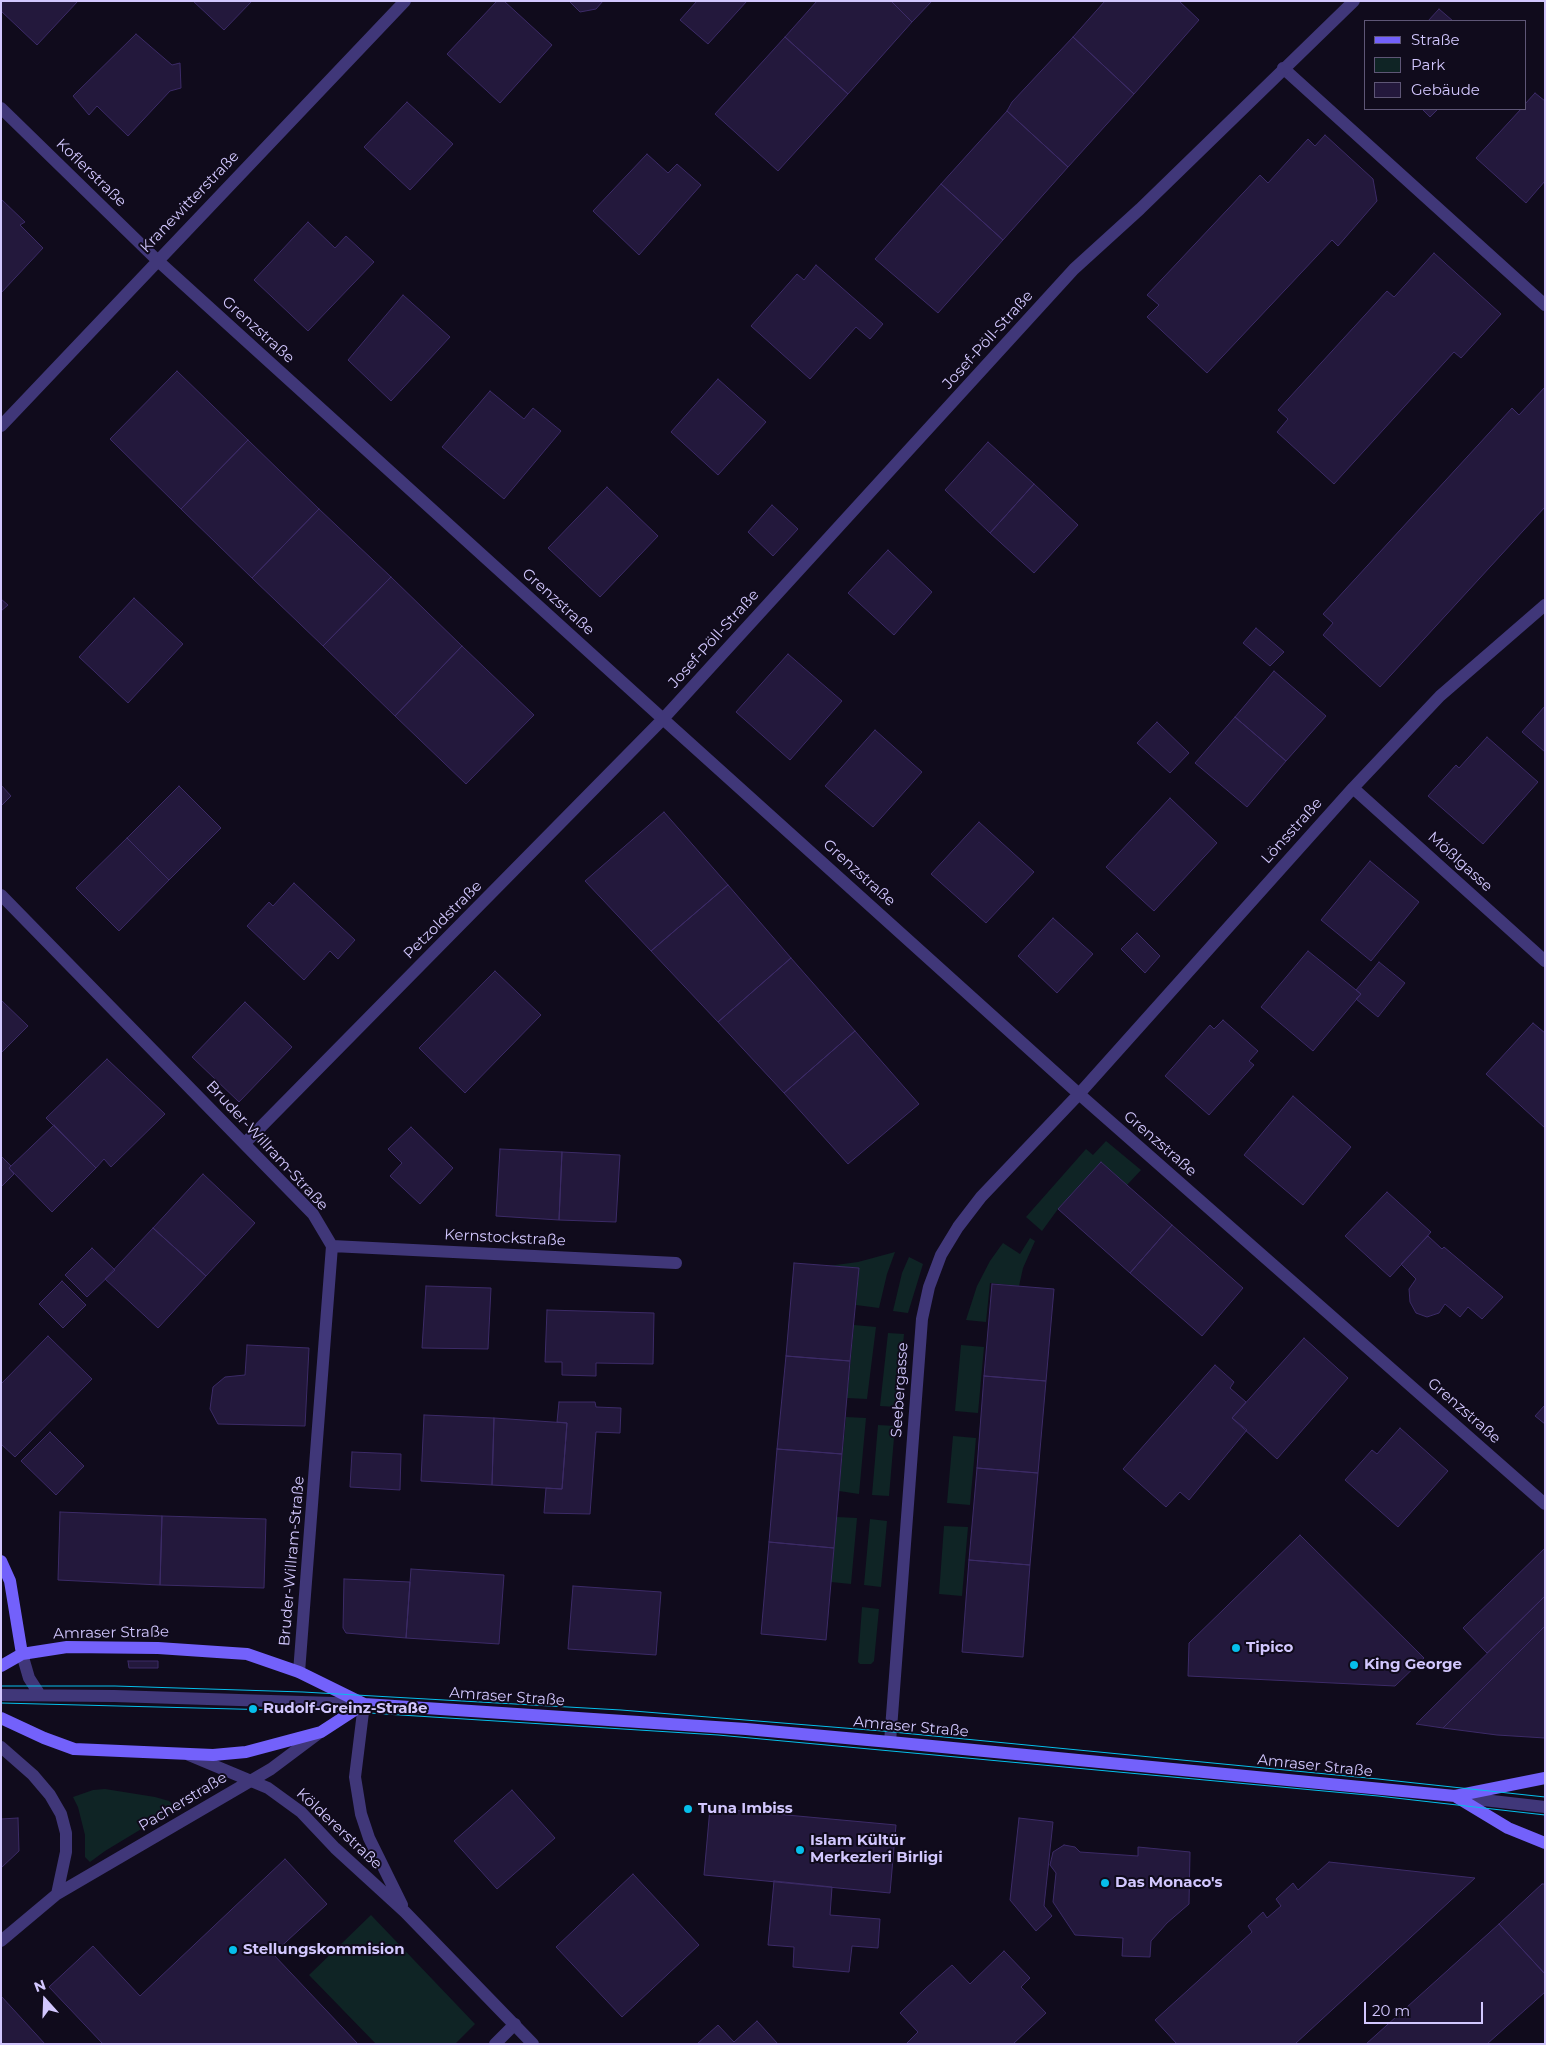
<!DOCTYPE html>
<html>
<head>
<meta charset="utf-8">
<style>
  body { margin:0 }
  #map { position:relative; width:1546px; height:2045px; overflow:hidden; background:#100b1c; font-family:Montserrat,sans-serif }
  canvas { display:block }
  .frame { position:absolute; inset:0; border:2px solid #d2c7fe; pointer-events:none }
  .legend { position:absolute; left:1364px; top:20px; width:162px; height:90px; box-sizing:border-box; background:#100b1c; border:1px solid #5e5676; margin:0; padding:6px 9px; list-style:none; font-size:15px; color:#d2c7fe }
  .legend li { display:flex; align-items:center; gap:10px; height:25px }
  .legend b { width:25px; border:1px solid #5e5676 }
  .north { position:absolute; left:20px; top:1975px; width:50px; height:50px; -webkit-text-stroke:4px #100b1c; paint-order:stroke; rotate:340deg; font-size:14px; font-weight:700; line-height:20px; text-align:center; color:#d2c7fe }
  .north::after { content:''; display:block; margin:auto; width:18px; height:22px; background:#d2c7fe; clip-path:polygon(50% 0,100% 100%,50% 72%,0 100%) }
  .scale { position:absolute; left:1364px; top:2002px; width:119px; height:22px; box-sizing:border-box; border:2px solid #d2c7fe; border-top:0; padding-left:6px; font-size:15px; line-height:18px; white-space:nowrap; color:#d2c7fe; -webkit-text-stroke:4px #100b1c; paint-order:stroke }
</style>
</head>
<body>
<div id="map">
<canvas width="1546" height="2045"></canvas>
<div class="frame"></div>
<ul class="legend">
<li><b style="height:6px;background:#7361fb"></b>Straße</li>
<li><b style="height:14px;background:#0f2425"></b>Park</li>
<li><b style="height:14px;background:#23183c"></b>Gebäude</li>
</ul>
<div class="north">N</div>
<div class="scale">20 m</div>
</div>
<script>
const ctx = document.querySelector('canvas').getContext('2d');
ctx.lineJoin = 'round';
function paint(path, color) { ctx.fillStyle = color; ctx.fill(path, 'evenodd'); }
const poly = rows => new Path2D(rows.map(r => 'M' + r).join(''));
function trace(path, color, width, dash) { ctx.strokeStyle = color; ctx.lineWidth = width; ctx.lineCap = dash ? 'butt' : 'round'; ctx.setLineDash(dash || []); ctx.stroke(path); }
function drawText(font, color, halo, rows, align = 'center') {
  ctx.font = font + ' Montserrat,sans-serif'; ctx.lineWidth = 4; ctx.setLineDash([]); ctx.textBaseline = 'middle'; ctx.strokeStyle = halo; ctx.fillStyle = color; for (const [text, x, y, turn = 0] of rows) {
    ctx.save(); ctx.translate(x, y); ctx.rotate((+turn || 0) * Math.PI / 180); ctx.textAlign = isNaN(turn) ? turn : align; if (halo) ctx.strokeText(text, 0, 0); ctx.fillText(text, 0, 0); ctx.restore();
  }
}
const green = poly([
  [1106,1141,1141,1170,1127,1185,1101,1162,1058,1209,1042,1231,1026,1217,1086,1149,1093,1155],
  [1030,1238,1035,1241,1023,1268,1019,1286,990,1283,986,1322,966,1320,977,1286,990,1261,1000,1247,1003,1243,1020,1254],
  [895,1252,887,1274,879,1308,856,1305,859,1268,828,1266,858,1262],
  [909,1257,923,1264,908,1313,893,1311,902,1273],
  [854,1325,876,1327,867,1399,847,1398],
  [888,1333,904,1334,897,1407,880,1406],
  [961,1345,984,1347,978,1413,955,1411],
  [846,1417,866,1418,859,1494,839,1491],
  [878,1425,895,1426,889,1496,872,1495],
  [953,1436,976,1438,970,1505,947,1503],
  [837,1517,857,1518,851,1584,831,1582],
  [870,1519,887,1521,881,1587,864,1585],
  [944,1526,968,1527,962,1596,939,1594],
  [862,1607,879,1609,874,1661,871,1664,860,1664,858,1662],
  [105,1789,155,1797,169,1801,176,1808,105,1851,90,1862,85,1857,85,1835,78,1807,73,1797,93,1790],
  [371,1915,475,2024,455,2044,376,2044,309,1975]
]);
const building = poly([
  [1,1,78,1,37,45,1,11,1,1],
  [193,1,252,1,224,30,193,1],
  [497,1,504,1,552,45,500,103,447,54,497,1],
  [569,1,603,1,596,9,580,12,569,1],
  [697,1,747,1,708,44,680,20,697,1],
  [817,1,891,1,912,22,848,94,785,37,817,1],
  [891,1,932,1,912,22,891,1],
  [1105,1,1179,1,1199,20,1134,94,1073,37,1105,1],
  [1439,9,1453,21,1428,21,1439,9],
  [136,34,172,65,180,63,181,88,170,91,128,136,97,106,89,115,73,96,136,34],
  [785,37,848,94,778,171,715,114,785,37],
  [1073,37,1134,94,1068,167,1007,111,1012,102,1073,37],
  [1535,93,1545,101,1545,181,1526,203,1476,158,1521,109,1525,109,1525,104,1535,93],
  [407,102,453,144,410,190,364,147,407,102],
  [1422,109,1438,109,1430,117,1422,109],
  [1007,111,1068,167,1003,240,941,184,1007,111],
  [1325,135,1373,179,1377,201,1338,246,1332,240,1207,373,1147,317,1159,305,1147,295,1260,175,1268,183,1308,139,1315,146,1325,135],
  [647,154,668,173,677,164,701,185,639,255,593,211,647,154],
  [941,184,1003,240,938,313,875,259,941,184],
  [1,199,25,222,20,225,43,248,1,293,1,199],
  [308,222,335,248,346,236,374,262,308,331,254,280,308,222],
  [1434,253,1501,314,1461,358,1454,352,1334,484,1277,432,1288,419,1278,410,1387,291,1394,297,1396,295,1434,253],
  [816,265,883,324,870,339,856,327,810,379,751,326,797,274,804,280,816,265],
  [403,295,450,337,391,401,348,360,403,295],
  [177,371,248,440,181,509,110,439,177,371],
  [718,379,766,422,718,475,671,432,718,379],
  [1545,387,1545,507,1380,687,1323,635,1333,623,1323,614,1512,408,1519,415,1545,387],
  [490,391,524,419,533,408,561,431,504,499,442,447,490,391],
  [248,440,319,509,252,578,181,509,248,440],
  [988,442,1034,484,990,533,945,490,988,442],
  [1034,484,1078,525,1034,573,990,533,1034,484],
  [607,487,658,536,600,597,548,548,607,487],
  [772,505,798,529,773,556,748,532,772,505],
  [319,509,391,577,323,646,252,578,319,509],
  [888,550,932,592,894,635,848,593,888,550],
  [391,577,462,646,395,716,323,646,391,577],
  [134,598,183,644,128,703,79,657,134,598],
  [1,599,8,605,1,611,1,599],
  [1256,628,1284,652,1270,666,1243,643,1256,628],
  [462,646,534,715,466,784,395,716,462,646],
  [788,654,842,701,790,760,736,712,788,654],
  [1274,671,1326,716,1286,761,1235,717,1274,671],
  [1545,706,1545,752,1522,732,1545,706],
  [1235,717,1286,761,1247,807,1195,763,1235,717],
  [1157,722,1189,753,1170,773,1137,743,1157,722],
  [875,730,922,772,873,827,825,786,875,730],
  [1487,737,1538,782,1483,844,1428,796,1456,765,1459,768,1487,737],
  [1,785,11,796,1,806,1,785],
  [179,786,221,828,169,880,127,838,179,786],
  [1170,798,1217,843,1154,911,1106,867,1170,798],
  [664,812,728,885,651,951,585,881,664,812],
  [979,822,1034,872,986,923,931,874,979,822],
  [127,838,169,880,119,931,76,888,127,838],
  [1370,861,1419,902,1371,961,1321,920,1370,861],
  [294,883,355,940,338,959,330,951,304,980,247,926,269,902,273,906,294,883],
  [728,885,791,958,718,1022,651,951,728,885],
  [1053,918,1093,954,1057,993,1018,956,1053,918],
  [1137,933,1160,956,1145,973,1121,949,1137,933],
  [1308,951,1361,994,1313,1051,1261,1007,1308,951],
  [791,958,855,1031,784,1093,718,1022,791,958],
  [1379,962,1405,983,1378,1017,1356,999,1361,994,1356,990,1379,962],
  [495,971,541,1015,465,1093,419,1048,495,971],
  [1,1000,28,1026,1,1053,1,1000],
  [245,1002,292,1047,239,1102,192,1057,245,1002],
  [1223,1020,1258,1051,1249,1061,1254,1065,1209,1115,1165,1076,1210,1025,1214,1029,1223,1020],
  [1533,1023,1545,1033,1545,1128,1486,1074,1533,1023],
  [855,1031,919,1104,848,1164,784,1093,855,1031],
  [107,1059,165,1114,111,1167,104,1159,96,1168,46,1118,107,1059],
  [1293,1096,1351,1147,1303,1205,1244,1155,1293,1096],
  [54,1125,96,1168,52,1212,9,1168,54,1125],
  [411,1127,453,1168,420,1204,390,1176,402,1163,388,1149,411,1127],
  [500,1149,562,1152,559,1220,496,1216,500,1149],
  [562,1152,620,1155,616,1222,559,1220,562,1152],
  [1,1156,11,1166,9,1168,14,1174,1,1187,1,1156],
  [1101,1162,1172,1225,1130,1273,1058,1209,1101,1162],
  [203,1174,255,1223,206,1276,153,1228,203,1174],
  [1387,1192,1431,1232,1390,1277,1345,1236,1387,1192],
  [1172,1225,1243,1288,1202,1336,1130,1273,1172,1225],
  [153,1228,206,1276,158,1328,105,1279,153,1228],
  [1428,1236,1442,1249,1444,1247,1503,1297,1482,1319,1468,1307,1460,1317,1445,1304,1439,1313,1427,1317,1416,1313,1410,1302,1409,1289,1416,1279,1401,1264,1428,1236],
  [92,1248,115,1270,87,1297,65,1275,92,1248],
  [794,1263,859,1268,850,1361,786,1356,794,1263],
  [62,1281,86,1305,63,1328,39,1304,62,1281],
  [992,1284,1054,1289,1046,1381,984,1376,992,1284],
  [426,1286,491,1288,488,1349,422,1348,426,1286],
  [547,1310,654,1313,653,1364,596,1363,596,1376,562,1375,562,1362,545,1362,547,1310],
  [48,1336,92,1379,15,1457,1,1444,1,1384,48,1336],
  [1304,1338,1348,1378,1277,1459,1232,1418,1304,1338],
  [247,1345,309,1348,305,1426,218,1424,210,1409,213,1387,225,1377,245,1375,247,1345],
  [786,1356,850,1361,842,1454,777,1449,786,1356],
  [1215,1365,1234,1382,1230,1388,1246,1402,1232,1418,1247,1430,1189,1500,1180,1492,1166,1507,1123,1469,1215,1365],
  [984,1376,1046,1381,1038,1473,977,1468,984,1376],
  [559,1402,595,1402,596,1407,621,1408,620,1433,596,1432,590,1514,544,1513,546,1488,562,1489,567,1423,557,1422,559,1402],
  [1545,1405,1545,1424,1535,1416,1545,1405],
  [424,1415,494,1418,492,1485,421,1481,424,1415],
  [494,1418,567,1423,562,1489,492,1485,494,1418],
  [1400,1428,1448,1471,1398,1527,1345,1480,1372,1450,1377,1454,1400,1428],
  [50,1432,84,1466,56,1495,21,1461,50,1432],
  [777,1449,842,1454,834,1548,769,1542,777,1449],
  [352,1452,401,1454,400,1490,350,1487,352,1452],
  [977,1468,1038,1473,1030,1565,969,1560,977,1468],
  [60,1512,162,1516,160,1585,58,1580,60,1512],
  [162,1516,266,1519,264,1588,160,1585,162,1516],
  [1300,1535,1424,1658,1395,1686,1188,1676,1189,1643,1300,1535],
  [769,1542,834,1548,826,1640,761,1634,769,1542],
  [1545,1548,1545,1596,1487,1653,1463,1628,1545,1548],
  [969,1560,1030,1565,1023,1657,962,1652,969,1560],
  [411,1569,504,1575,499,1644,406,1638,411,1569],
  [344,1579,410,1582,406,1638,346,1633,343,1628,344,1579],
  [573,1586,661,1592,656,1655,568,1649,573,1586],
  [1545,1596,1545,1626,1443,1728,1416,1724,1545,1596],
  [1545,1626,1545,1738,1497,1735,1443,1728,1545,1626],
  [128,1661,158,1661,158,1668,129,1668,128,1661],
  [512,1790,555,1838,497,1889,454,1841,512,1790],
  [710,1808,896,1825,890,1893,704,1875,710,1808],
  [18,1818,19,1851,1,1868,1,1819,18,1818],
  [1019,1818,1053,1822,1044,1906,1052,1916,1036,1931,1010,1900,1019,1818],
  [1064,1845,1075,1847,1080,1852,1138,1856,1138,1847,1190,1852,1189,1904,1167,1923,1151,1941,1150,1957,1122,1956,1123,1938,1075,1935,1053,1902,1056,1873,1050,1865,1053,1852,1064,1845],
  [285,1859,327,1904,273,1954,358,2044,103,2044,49,1987,93,1946,140,1996,285,1859],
  [1329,1862,1475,1878,1295,2044,1177,2044,1155,2020,1252,1932,1248,1926,1263,1912,1267,1918,1281,1906,1276,1899,1293,1883,1298,1890,1329,1862],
  [633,1874,699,1945,622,2017,556,1947,633,1874],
  [774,1881,832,1887,830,1915,880,1919,878,1948,852,1946,849,1972,793,1967,794,1947,768,1945,774,1881],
  [1542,1884,1545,1884,1545,1974,1499,1924,1542,1884],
  [1499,1924,1545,1974,1545,1992,1487,2044,1366,2044,1499,1924],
  [1004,1951,1030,1978,1021,1987,1046,2013,1013,2044,906,2044,918,2032,900,2013,925,1989,952,1965,970,1984,1004,1951],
  [1,1996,45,2044,1,2044,1,1996],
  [757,2021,778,2044,697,2044,718,2025,734,2042,757,2021]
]);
const lane = poly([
  [1283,68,1545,305],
  [22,1654,29,1678,40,1695],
  [1,1695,114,1696,364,1704],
  [1457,1797,1545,1807],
  [495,2044,515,2024]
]);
const street = poly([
  [1,108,157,260,663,719,1079,1094,1545,1504],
  [1,426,405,1],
  [1353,788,1545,961],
  [1,895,313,1214,332,1246,299,1672],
  [245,1143,663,719,1074,269,1140,209,1354,1],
  [332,1246,676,1263],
  [364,1704,355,1777,361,1814,369,1838,402,1905],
  [890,1742,922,1319,929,1287,941,1255,958,1227,981,1197,1079,1094,1353,788,1440,696,1545,605],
  [1,1747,33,1775,50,1795,61,1814,66,1833,66,1852,57,1894],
  [189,1755,268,1788,301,1812,335,1848,405,1912,533,2044],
  [1,1941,57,1894,271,1769,319,1733]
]);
const secondary = poly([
  [1,1561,10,1581,22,1654],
  [1,1666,22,1654,67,1647,158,1648,247,1654,299,1672,364,1704,746,1729,890,1742,1455,1796,1545,1778],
  [1,1718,44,1738,74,1749,213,1755,246,1752,321,1732,364,1704],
  [1455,1796,1508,1828,1545,1843]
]);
const tram = poly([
  [1,1686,115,1686,303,1692,621,1710,882,1731,1378,1779,1545,1797],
  [1,1703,353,1712,718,1735,1378,1796,1545,1815]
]);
const markers = [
  [1236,1648,5,"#06bfeb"],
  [1354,1665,5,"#06bfeb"],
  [253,1709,5,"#06bfeb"],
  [688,1809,5,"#06bfeb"],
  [800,1850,5,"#06bfeb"],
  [1105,1883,5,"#06bfeb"],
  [233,1950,5,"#06bfeb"]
];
const streetNames = [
  ["Koflerstraße",91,173,44],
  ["Kranewitterstraße",190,202,-46],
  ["Grenzstraße",258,330,42],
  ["Josef-Pöll-Straße",988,340,-48],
  ["Grenzstraße",558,602,42],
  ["Josef-Pöll-Straße",714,639,-48],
  ["Lönsstraße",1292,831,-48],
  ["Mößlgasse",1460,862,42],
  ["Grenzstraße",859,873,42],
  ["Petzoldstraße",443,920,-45],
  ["Grenzstraße",1160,1144,41],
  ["Bruder-Willram-Straße",267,1146,47],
  ["Kernstockstraße",505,1238,3],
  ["Seebergasse",900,1390,-86],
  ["Grenzstraße",1464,1411,41],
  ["Bruder-Willram-Straße",292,1561,-85],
  ["Amraser Straße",111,1633,-1],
  ["Amraser Straße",507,1697,4],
  ["Amraser Straße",911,1727,5],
  ["Amraser Straße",1315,1766,6],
  ["Pacherstraße",183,1802,-31],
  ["Köldererstraße",339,1829,43]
];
const poiNames = [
  ["Tipico",1246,1648],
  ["King George",1364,1665],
  ["Rudolf-Greinz-Straße",263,1709],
  ["Tuna Imbiss",698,1809],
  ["Islam Kültür",810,1841],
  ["Merkezleri Birligi",810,1858],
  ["Das Monaco's",1115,1883],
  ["Stellungskommision",243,1950]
];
paint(green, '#0f2425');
paint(building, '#23183c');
trace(building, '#3c2b67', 1);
trace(lane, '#403779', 12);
trace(street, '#403779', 12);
trace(secondary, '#7361fb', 12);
trace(tram, '#06bfeb', 1);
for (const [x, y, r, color] of markers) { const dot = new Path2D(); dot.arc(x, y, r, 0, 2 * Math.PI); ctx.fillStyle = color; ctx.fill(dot); trace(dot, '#100b1c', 2); }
drawText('15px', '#d2c7fe', '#100b1c', streetNames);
drawText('bold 15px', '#d2c7fe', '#100b1c', poiNames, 'left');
</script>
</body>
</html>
